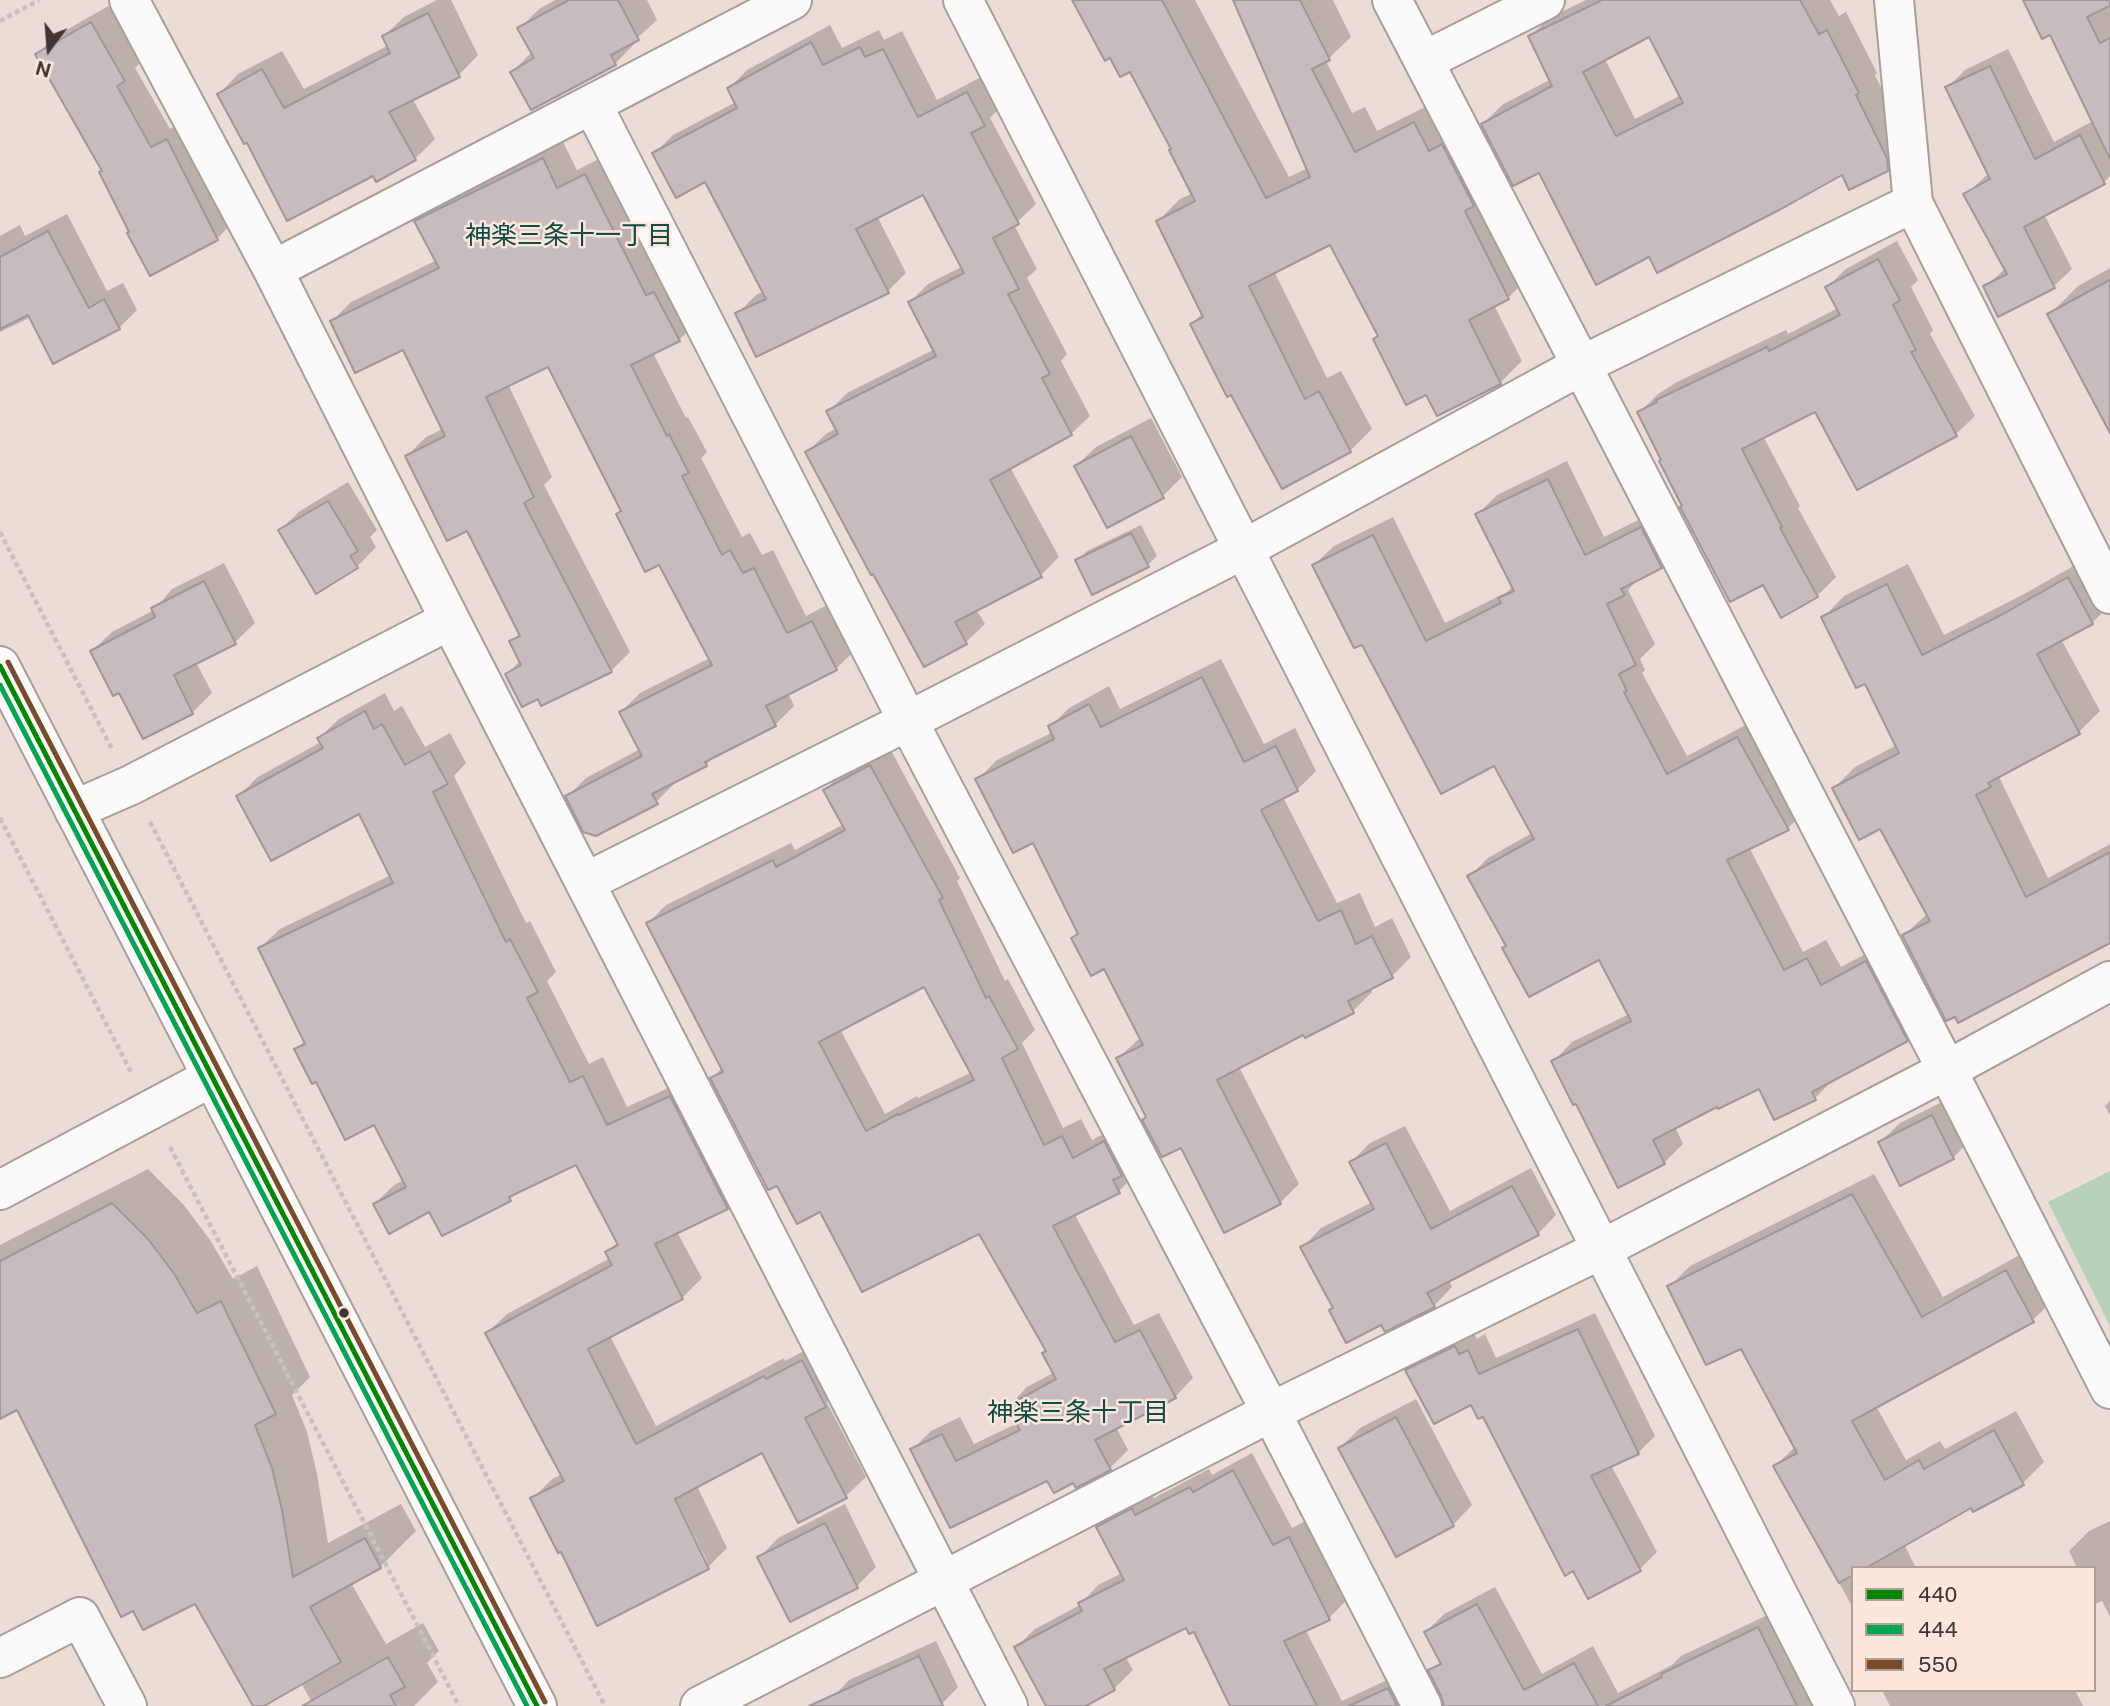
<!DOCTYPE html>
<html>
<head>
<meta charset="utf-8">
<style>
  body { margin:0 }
  #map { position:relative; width:2110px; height:1706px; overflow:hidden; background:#ebdcd5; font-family:"Public Sans",sans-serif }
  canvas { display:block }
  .legend { position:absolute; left:1851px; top:1566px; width:245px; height:126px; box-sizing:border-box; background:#fde6dc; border:2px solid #b19f97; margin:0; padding:9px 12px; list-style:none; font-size:21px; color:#403530 }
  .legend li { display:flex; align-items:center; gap:14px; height:35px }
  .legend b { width:35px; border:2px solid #b19f97 }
  .north { position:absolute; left:14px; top:14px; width:70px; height:70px; -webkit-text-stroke:5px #fde6dc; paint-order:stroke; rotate:196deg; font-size:19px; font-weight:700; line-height:28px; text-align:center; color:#403530 }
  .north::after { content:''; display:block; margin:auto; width:24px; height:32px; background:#403530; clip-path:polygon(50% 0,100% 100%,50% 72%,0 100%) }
</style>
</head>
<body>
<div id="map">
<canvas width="2110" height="1706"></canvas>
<ul class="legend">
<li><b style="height:9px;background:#080"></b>440</li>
<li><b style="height:9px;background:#00a651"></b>444</li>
<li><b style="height:9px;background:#7a4b2a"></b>550</li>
</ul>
<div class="north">N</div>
</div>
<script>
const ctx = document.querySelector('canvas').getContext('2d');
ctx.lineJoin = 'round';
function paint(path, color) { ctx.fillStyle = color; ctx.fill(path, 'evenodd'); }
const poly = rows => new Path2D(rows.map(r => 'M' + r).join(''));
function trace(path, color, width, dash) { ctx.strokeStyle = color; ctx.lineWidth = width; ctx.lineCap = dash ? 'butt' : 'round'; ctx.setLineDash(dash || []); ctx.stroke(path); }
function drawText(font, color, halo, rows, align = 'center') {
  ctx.font = font + ' "Public Sans","Noto Sans JP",sans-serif'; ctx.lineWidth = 5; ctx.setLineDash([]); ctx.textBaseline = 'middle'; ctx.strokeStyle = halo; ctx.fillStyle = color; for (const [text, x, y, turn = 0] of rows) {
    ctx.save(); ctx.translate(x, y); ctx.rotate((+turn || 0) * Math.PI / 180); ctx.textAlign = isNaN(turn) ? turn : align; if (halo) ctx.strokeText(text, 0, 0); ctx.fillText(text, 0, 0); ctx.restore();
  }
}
const green = poly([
  [2110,1171,2110,1326,2048,1202]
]);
const shadow = poly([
  [437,0,451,0,478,55,459,75,412,98,435,139,415,159,374,174,247,140,219,94,238,74,282,51,304,89,389,45,384,36,404,17],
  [555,0,647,0,657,20,633,42,634,44,615,64,512,72,532,52,520,28,539,9],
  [1074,0,1195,0,1289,177,1308,168,1235,0,1333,0,1351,37,1326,61,1352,113,1365,107,1377,131,1437,101,1530,276,1508,298,1494,305,1522,361,1500,383,1427,393,1379,335,1331,243,1274,271,1327,378,1341,371,1372,429,1350,451,1232,393,1192,324,1203,313,1158,221,1180,199,1193,193,1173,148,1130,70],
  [1586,0,1830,0,1839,16,1846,12,1877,73,1875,75,1905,138,1906,151,1887,170,1842,172,1650,255,1483,124,1502,105,1551,79,1530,37,1549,18],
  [1649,35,1681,95,1635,119,1605,59],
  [2025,0,2110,0,2110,176,2104,182,2044,214,2072,269,2054,286,1999,314,1985,287,2006,268,1966,194,1989,173,1947,88,1965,70,2008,49,2054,142,2093,121,2051,33],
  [110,5,142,61,135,68,170,129,186,121,235,220,217,239,131,231,104,170,37,54,56,36],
  [830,25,842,48,879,30,884,40,902,31,937,100,985,75,1002,106,990,118,1036,204,1014,225,1037,269,1027,278,1067,354,1061,361,1090,416,1071,434,1010,467,1059,557,1041,575,976,609,985,624,966,642,925,665,807,452,826,434,837,428,829,411,847,393,935,349,910,302,928,284,963,266,924,192,877,216,906,273,888,291,737,314,756,295,764,291,705,180,654,154,673,135,736,102,729,88,747,70],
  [562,140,577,170,605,156,698,321,679,340,653,353,686,418,688,417,707,452,701,458,742,537,750,533,762,555,773,550,806,616,831,603,855,650,836,669,788,693,794,706,775,725,717,754,706,765,674,781,675,783,656,802,567,797,586,778,640,749,621,712,640,693,710,658,660,563,618,514,622,510,549,365,508,384,552,477,544,485,630,652,611,671,539,697,507,674,521,660,512,642,520,633,467,529,407,456,426,437,443,429,404,348,332,321,351,302,437,260,416,222,435,203],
  [67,214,107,291,123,283,137,310,119,328,31,317,0,332,0,236,20,225,25,236],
  [1897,241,1918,280,1911,287,1933,330,1930,334,1975,416,1956,434,1815,410,1763,436,1800,506,1798,508,1836,577,1817,596,1763,583,1684,506,1640,412,1658,394,1677,382,1786,330,1788,334,1838,308,1827,287,1846,269],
  [2110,268,2110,429,2049,315,2078,286],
  [1151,418,1182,477,1162,497,1076,466,1096,447],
  [1567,461,1604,537,1660,509,1680,547,1661,566,1640,577,1628,590,1655,644,1640,659,1645,670,1642,673,1687,756,1757,719,1807,809,1788,828,1749,847,1803,952,1826,940,1841,967,1886,943,1926,1021,1907,1040,1834,1079,1815,1098,1759,1086,1675,1127,1683,1144,1664,1163,1576,1101,1553,1062,1572,1042,1629,1014,1600,958,1507,946,1469,877,1488,858,1532,833,1495,764,1314,565,1334,546,1393,517,1445,623,1507,592,1513,586,1478,514,1497,495],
  [348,482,377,530,370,537,376,547,357,567,280,530,300,511],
  [1141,525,1157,556,1148,565,1078,561,1087,551],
  [2089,557,2110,605,2092,623,2061,639,2100,711,2079,732,1999,777,2048,878,2110,844,2110,940,1904,935,1928,913,1881,827,1834,788,1855,767,1897,745,1866,681,1823,618,1844,596,1908,564,1944,635,2026,593],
  [224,563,255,623,235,642,196,662,212,693,192,713,120,691,92,651,112,632,154,610,172,589],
  [1221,659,1264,744,1295,728,1316,771,1297,790,1283,797,1337,903,1360,893,1375,927,1392,918,1411,957,1392,976,1370,988,1372,992,1353,1011,1239,1067,1299,1184,1280,1203,1148,1116,1118,1058,1141,1037,1105,967,1073,938,1079,932,1034,841,978,779,997,760,1053,732,1050,727,1069,708,1109,686,1120,709],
  [385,693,394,711,402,706,425,747,450,733,466,763,454,776,526,923,530,921,556,972,547,981,589,1064,603,1057,627,1107,690,1078,747,1188,727,1208,677,1232,702,1278,682,1298,610,1336,656,1426,784,1358,785,1361,821,1342,844,1386,827,1403,866,1477,846,1496,799,1521,763,1450,697,1486,727,1548,708,1567,562,1549,533,1498,552,1479,562,1474,487,1333,507,1314,610,1258,607,1252,618,1242,577,1163,519,1190,510,1199,443,1234,430,1209,375,1204,394,1185,404,1180,375,1123,316,1080,296,1049,305,1041,260,948,280,929,391,875,359,812,238,796,258,777,321,742,319,738,339,719],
  [672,1491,708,1563,704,1563,669,1492],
  [889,747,960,878,957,881,1005,981,1008,979,1035,1030,1022,1043,1063,1128,1081,1119,1092,1140,1123,1124,1137,1173,1119,1191,1074,1213,1134,1325,1159,1313,1193,1378,1175,1397,1116,1427,1128,1450,1110,1468,1074,1481,1048,1479,951,1526,912,1450,931,1431,960,1417,974,1444,1018,1423,1009,1406,1027,1387,1055,1372,1047,1350,980,1231,821,1210,778,1184,712,1078,723,1067,648,923,666,905,791,843,795,850,844,824,825,790,844,771],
  [925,985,972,1072,918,1098,917,1096,885,1114,840,1029],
  [1952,1097,1972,1138,1953,1158,1880,1142,1900,1123],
  [2110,1101,2110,1115,2105,1106],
  [1405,1126,1450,1211,1531,1168,1556,1215,1538,1234,1449,1280,1452,1287,1434,1306,1382,1323,1334,1307,1303,1247,1321,1228,1372,1202,1351,1162,1370,1143],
  [148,1169,183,1204,210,1240,233,1279,257,1266,310,1377,292,1395,307,1432,317,1474,328,1543,401,1504,416,1531,380,1567,351,1583,386,1644,423,1623,439,1651,427,1663,438,1682,414,1706,314,1706,301,1683,260,1706,255,1706,195,1602,17,1408,0,1417,0,1245],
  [1874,1174,1943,1297,2027,1251,2054,1299,2033,1320,1876,1406,1906,1460,1940,1441,1945,1449,2016,1411,2044,1462,2023,1483,1974,1510,1971,1505,1904,1544,1916,1568,1853,1568,1853,1608,1775,1466,1796,1446,1742,1346,1669,1287,1690,1266],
  [1595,1313,1655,1436,1638,1453,1611,1465,1657,1552,1640,1569,1472,1402,1408,1371,1424,1354,1472,1330,1477,1339,1485,1334,1496,1358],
  [1416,1399,1472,1505,1453,1525,1340,1448,1360,1428],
  [1252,1453,1292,1528,1307,1520,1347,1600,1329,1618,1305,1629,1342,1701,1400,1674,1416,1706,1232,1706,1194,1630,1187,1626,1125,1656,1133,1670,1114,1689,1082,1706,1048,1706,1016,1647,1035,1629,1080,1605,1098,1585,1122,1573,1098,1527,1117,1508,1151,1491,1154,1498,1209,1469,1212,1475],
  [845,1504,876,1567,857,1586,759,1558,778,1538],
  [2110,1521,2110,1617,2102,1601,2095,1604,2094,1602,2094,1568,2077,1568,2069,1551,2089,1531],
  [1495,1587,1542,1674,1593,1646,1618,1693,1672,1665,1681,1656,1776,1611,1817,1706,1466,1706,1426,1632,1444,1614],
  [936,1641,958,1687,942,1704,937,1706,837,1706,833,1697,849,1680],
  [1882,1690,2075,1690,2083,1706,1890,1706]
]);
const building = poly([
  [569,0,618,0,639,40,611,55,616,65,531,110,510,72,534,58,517,28,569,0],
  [1072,0,1162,0,1266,198,1310,177,1233,0,1300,0,1330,60,1312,69,1355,152,1414,122,1429,151,1442,144,1474,206,1465,211,1509,299,1469,320,1501,384,1437,416,1426,395,1406,405,1373,339,1378,336,1330,245,1249,286,1305,399,1319,391,1351,452,1282,489,1231,395,1227,397,1190,324,1203,317,1156,221,1195,201,1169,150,1171,149,1130,72,1120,77,1110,58,1105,61,1072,0],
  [1602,0,1800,0,1819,34,1827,30,1859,93,1856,95,1887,158,1888,171,1849,190,1842,175,1781,209,1657,273,1649,257,1596,285,1539,173,1513,186,1481,124,1552,86,1528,36,1602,0],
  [1649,37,1683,103,1616,136,1583,72,1649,37],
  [2023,0,2110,0,2110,6,2087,17,2100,43,2110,38,2110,159,2050,35,2042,39,2023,0],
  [428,13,460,77,389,112,416,160,376,182,373,176,287,221,247,143,244,144,217,94,262,69,284,108,390,53,382,36,428,13],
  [91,22,125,81,117,86,151,147,167,139,218,240,150,276,127,233,129,232,99,172,102,171,35,54,91,22],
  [811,42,823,65,860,47,865,57,883,49,918,117,967,92,985,126,971,133,1019,224,993,238,1019,289,1008,294,1050,374,1042,378,1072,435,990,480,1042,577,955,622,967,644,924,667,873,574,871,575,805,452,838,434,826,411,936,356,908,302,964,273,923,195,856,229,889,293,756,357,735,313,766,299,705,182,676,198,652,153,737,108,727,88,811,42],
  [1990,66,2035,159,2080,135,2105,184,2024,227,2055,288,1998,317,1983,286,2007,274,1963,194,1990,179,1945,87,1990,66],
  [543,158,557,188,585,174,646,295,654,292,680,341,631,365,667,436,669,434,689,473,682,476,722,555,730,550,743,573,754,568,787,633,812,621,837,670,766,706,776,726,705,762,707,766,652,794,658,804,596,836,583,832,565,796,642,756,619,712,712,665,659,565,645,572,616,514,621,511,548,367,486,397,534,497,524,503,612,672,541,706,538,699,522,707,505,674,521,665,509,641,520,636,467,531,447,541,405,456,445,436,403,350,355,373,330,321,439,268,414,221,543,158],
  [48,231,89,308,104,299,120,329,53,364,28,315,0,329,0,257,48,231],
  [1878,259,1900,300,1893,305,1916,350,1911,352,1957,436,1857,490,1815,412,1742,449,1782,527,1780,528,1818,597,1781,618,1763,585,1730,602,1680,507,1682,506,1659,461,1661,460,1637,412,1657,402,1656,400,1767,347,1769,351,1840,315,1825,287,1878,259],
  [2110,280,2110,433,2047,314,2110,280],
  [1131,436,1164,498,1107,528,1074,466,1131,436],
  [1548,479,1585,555,1641,527,1662,568,1621,589,1625,595,1607,604,1636,665,1619,674,1627,691,1624,692,1667,774,1737,737,1789,830,1727,860,1784,970,1807,958,1821,985,1866,961,1908,1041,1812,1092,1816,1100,1774,1120,1759,1089,1718,1109,1717,1107,1653,1140,1665,1164,1618,1188,1576,1104,1573,1105,1551,1061,1631,1021,1599,960,1529,997,1502,948,1506,946,1467,876,1534,839,1494,766,1441,794,1362,645,1354,648,1312,565,1373,535,1426,641,1501,603,1498,598,1514,591,1475,514,1548,479],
  [328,501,358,551,350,556,358,568,316,594,278,530,328,501],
  [1131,533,1149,567,1092,595,1075,560,1131,533],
  [2068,577,2093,624,2037,654,2080,734,1988,783,1991,787,1976,795,2026,897,2110,852,2110,943,1958,1023,1955,1017,1946,1021,1902,935,1930,921,1880,829,1859,840,1832,788,1899,753,1865,684,1856,688,1821,617,1887,584,1922,655,2003,614,2068,577],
  [204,581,236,644,174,675,193,714,143,739,119,693,113,696,90,651,155,617,151,608,204,581],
  [1202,677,1244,762,1276,746,1298,791,1261,810,1318,921,1341,910,1356,944,1372,936,1393,978,1348,1001,1354,1013,1305,1038,1303,1035,1217,1080,1281,1204,1224,1233,1181,1148,1162,1157,1142,1120,1146,1117,1116,1058,1143,1045,1104,969,1091,976,1071,938,1078,934,1033,843,1013,853,975,779,1054,739,1048,726,1089,704,1101,727,1202,677],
  [365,711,374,729,382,724,405,765,430,751,448,784,433,792,506,942,510,939,538,992,527,998,570,1082,583,1076,607,1125,670,1096,728,1209,655,1244,683,1299,588,1349,636,1444,764,1376,766,1379,802,1360,826,1407,805,1418,847,1498,798,1523,762,1453,675,1499,709,1569,597,1626,561,1552,558,1553,530,1498,564,1481,485,1333,612,1265,605,1252,618,1245,576,1165,509,1197,511,1201,442,1236,429,1212,389,1234,373,1204,406,1187,374,1125,345,1140,316,1082,312,1084,294,1049,305,1044,258,948,393,883,359,814,271,861,236,796,323,748,317,738,365,711],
  [870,765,943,898,939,900,986,998,989,996,1018,1049,1002,1058,1044,1145,1062,1136,1073,1158,1104,1141,1122,1176,1113,1180,1120,1193,1053,1226,1115,1342,1140,1330,1176,1398,1095,1440,1111,1470,1076,1488,1073,1483,1054,1493,1047,1481,950,1528,910,1449,942,1434,956,1461,1020,1430,1007,1406,1056,1379,1042,1353,1046,1351,979,1234,862,1292,820,1212,797,1224,777,1186,768,1190,710,1078,723,1072,646,923,773,860,776,867,845,830,823,790,870,765],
  [924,987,974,1080,899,1115,898,1114,866,1131,819,1042,924,987],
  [1932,1115,1954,1159,1900,1186,1878,1142,1932,1115],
  [1386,1143,1431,1229,1512,1186,1539,1235,1427,1293,1435,1307,1385,1332,1381,1325,1346,1343,1329,1310,1333,1308,1300,1247,1374,1209,1349,1162,1386,1143],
  [1852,1194,1922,1317,2006,1270,2034,1322,1852,1421,1885,1480,1919,1460,1924,1469,1994,1430,2024,1485,1973,1512,1971,1508,1866,1568,1853,1568,1853,1575,1839,1583,1773,1466,1797,1453,1741,1349,1706,1365,1667,1286,1852,1194],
  [112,1203,148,1239,175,1275,197,1313,221,1301,276,1414,255,1425,272,1468,282,1510,293,1577,365,1538,381,1568,310,1607,341,1662,264,1706,253,1706,195,1604,143,1630,133,1611,121,1617,17,1410,0,1419,0,1261,112,1203],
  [1578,1329,1639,1454,1591,1476,1641,1571,1588,1599,1573,1571,1565,1576,1483,1417,1478,1419,1471,1405,1434,1424,1405,1370,1455,1346,1459,1354,1468,1350,1479,1374,1578,1329],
  [1396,1417,1454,1526,1396,1557,1338,1448,1396,1417],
  [1233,1470,1273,1545,1289,1537,1330,1620,1284,1641,1317,1706,1230,1706,1194,1632,1189,1634,1186,1628,1104,1669,1115,1690,1086,1706,1046,1706,1014,1647,1082,1611,1078,1603,1124,1580,1096,1527,1132,1508,1135,1515,1190,1487,1193,1492,1233,1470],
  [825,1523,858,1588,790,1622,757,1557,825,1523],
  [1477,1604,1524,1690,1574,1663,1598,1706,1444,1706,1441,1696,1428,1670,1441,1664,1424,1632,1477,1604],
  [1758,1627,1797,1706,1606,1706,1662,1677,1661,1674,1758,1627],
  [919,1656,943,1706,809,1706,919,1656],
  [388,1657,405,1687,390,1695,396,1706,302,1706,388,1657],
  [1388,1688,1397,1706,1349,1706,1388,1688]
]);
const path = poly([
  [0,21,39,0],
  [0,532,112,749],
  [0,818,132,1074],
  [150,822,605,1706],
  [170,1147,459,1706]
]);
const street = poly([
  [129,0,273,270,450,620,1008,1706],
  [963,0,1835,1706],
  [1392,0,1947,1070,2110,1389],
  [1894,0,1913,203,2110,594],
  [1424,61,1545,0],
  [592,104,908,721,1271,1412,1422,1706],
  [273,270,792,0],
  [74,810,131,785,450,620],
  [586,882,908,721,1244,549,1582,365,1913,203],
  [0,1190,212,1077],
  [0,1658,80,1617,127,1706],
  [700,1706,1271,1412,1602,1249,1947,1070,2110,981]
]);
const secondary = poly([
  [0,666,537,1706]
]);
const bus1 = poly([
  [0,666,537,1706]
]);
const bus2 = poly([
  [0,685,527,1706]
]);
const bus3 = poly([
  [8,662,545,1702]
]);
const markers = [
  [344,1313,6,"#403530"]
];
const neighbourhoodNames = [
  ["神楽三条十一丁目",569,236],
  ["神楽三条十丁目",1078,1413]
];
paint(green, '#b7d0b8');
paint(shadow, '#0003');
paint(building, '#c6bcbc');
trace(building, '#a19797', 2);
trace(street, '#aa9e99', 42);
trace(secondary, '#aa9e99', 42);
trace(path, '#c5c1bf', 4.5, [5, 3.5]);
trace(street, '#fcfaf9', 38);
trace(secondary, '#fcfaf9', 38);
trace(bus1, '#080', 5);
trace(bus2, '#00a651', 5);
trace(bus3, '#7a4b2a', 5);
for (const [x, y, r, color] of markers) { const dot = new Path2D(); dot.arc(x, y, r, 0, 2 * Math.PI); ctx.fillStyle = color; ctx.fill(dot); trace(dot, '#fde6dc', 2.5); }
drawText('26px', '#0f4c47', '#fde6dc', neighbourhoodNames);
</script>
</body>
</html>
